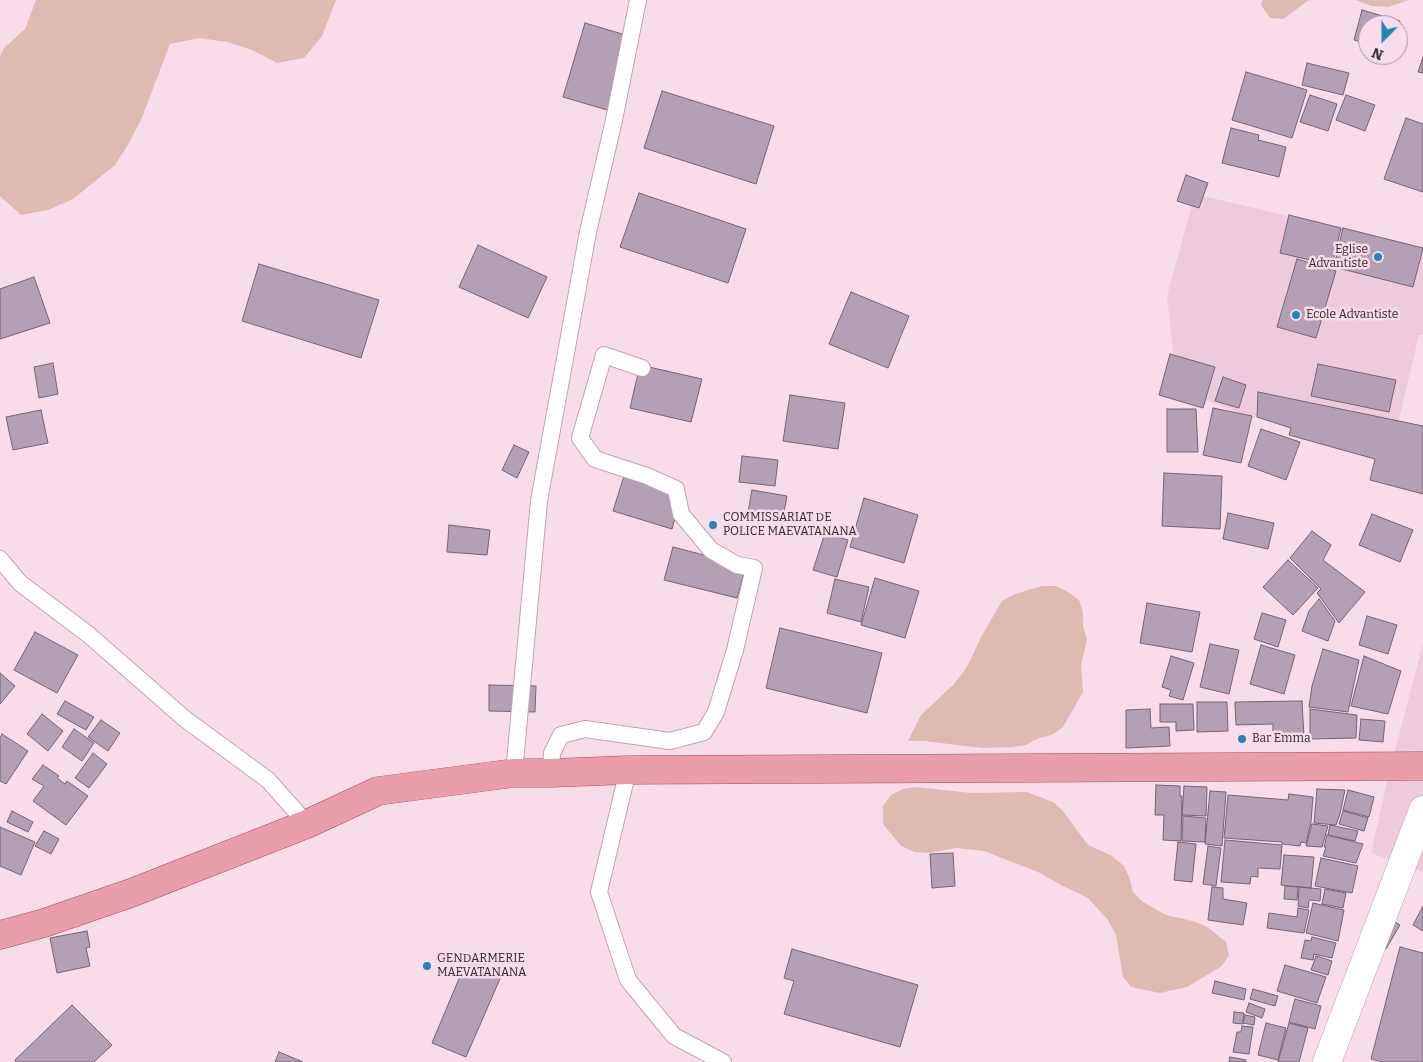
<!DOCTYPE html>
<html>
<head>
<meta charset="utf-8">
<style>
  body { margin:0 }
  #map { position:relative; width:1423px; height:1062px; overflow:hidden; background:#f8dce9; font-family:Bitter,serif }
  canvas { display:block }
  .north { position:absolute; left:1358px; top:15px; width:50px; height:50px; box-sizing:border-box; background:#f8dce9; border:1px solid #a8939d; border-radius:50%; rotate:202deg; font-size:14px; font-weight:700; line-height:20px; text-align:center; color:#31262b }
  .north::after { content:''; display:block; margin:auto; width:18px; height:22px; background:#2387b1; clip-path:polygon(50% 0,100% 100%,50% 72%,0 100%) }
</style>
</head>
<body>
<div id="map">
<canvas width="1423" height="1062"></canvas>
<div class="north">N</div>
</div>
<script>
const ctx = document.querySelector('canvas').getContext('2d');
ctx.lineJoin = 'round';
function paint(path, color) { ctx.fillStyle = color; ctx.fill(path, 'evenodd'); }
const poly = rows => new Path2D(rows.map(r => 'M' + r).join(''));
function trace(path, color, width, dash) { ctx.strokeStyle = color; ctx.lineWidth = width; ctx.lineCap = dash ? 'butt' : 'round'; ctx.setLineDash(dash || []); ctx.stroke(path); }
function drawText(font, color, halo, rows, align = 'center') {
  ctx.font = font + ' Bitter,serif'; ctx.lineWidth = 5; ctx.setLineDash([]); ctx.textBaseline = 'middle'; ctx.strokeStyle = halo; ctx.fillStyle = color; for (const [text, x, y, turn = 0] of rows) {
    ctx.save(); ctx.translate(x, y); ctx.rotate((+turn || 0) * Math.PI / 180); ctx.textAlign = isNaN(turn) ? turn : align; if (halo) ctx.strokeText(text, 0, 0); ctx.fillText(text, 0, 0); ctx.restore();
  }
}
const built = poly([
  [1195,194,1423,248,1423,335,1419,335,1393,444,1275,422,1242,414,1194,395,1176,378,1167,296],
  [1423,644,1423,872,1371,853,1389,773]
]);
const green = poly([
  [36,0,336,0,322,36,304,58,277,63,252,50,227,42,199,38,170,44,141,120,129,143,115,165,73,199,48,210,21,215,0,196,0,57,4,48,25,29],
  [1263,0,1309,0,1283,19,1270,18,1261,5],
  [1356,0,1409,0,1388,7,1372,6],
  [1042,586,1056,586,1068,592,1079,600,1083,612,1083,626,1087,640,1081,666,1083,692,1063,727,1052,735,1039,738,1026,745,1012,747,982,748,924,741,908,741,921,715,953,685,962,674,969,663,981,637,1002,601,1015,594],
  [916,787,971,793,1027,792,1053,802,1063,811,1088,845,1112,856,1124,866,1129,877,1133,892,1143,902,1166,915,1192,921,1206,926,1226,942,1229,955,1222,966,1187,987,1160,993,1131,987,1123,977,1116,935,1108,920,1088,898,1063,886,1038,872,984,851,956,848,929,853,915,852,901,846,883,824,883,806,891,795,903,789]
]);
const building = poly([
  [1362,10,1400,21,1398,30,1398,25,1368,25,1368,44,1354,40,1362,10],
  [585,23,636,38,614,112,563,97,585,23],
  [1423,57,1423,73,1418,72,1423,57],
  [1307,63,1349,73,1343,95,1302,85,1307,63],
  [1246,72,1307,90,1292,138,1232,120,1246,72],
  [662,91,774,126,756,184,644,148,662,91],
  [1310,95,1337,104,1328,131,1300,122,1310,95],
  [1346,95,1375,105,1365,131,1336,120,1346,95],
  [1406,118,1423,124,1423,192,1384,179,1406,118],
  [1231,128,1259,135,1258,140,1286,147,1279,177,1222,163,1231,128],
  [1186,175,1208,183,1199,208,1177,201,1186,175],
  [639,193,746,229,728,283,620,247,639,193],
  [1289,215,1341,228,1332,265,1280,253,1289,215],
  [1343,228,1423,248,1413,287,1334,267,1343,228],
  [478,245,547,277,528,318,459,287,478,245],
  [1297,259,1336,271,1316,338,1277,327,1297,259],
  [259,264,379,300,361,358,242,321,259,264],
  [34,277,50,323,0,339,0,289,34,277],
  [851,292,909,316,888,368,829,344,851,292],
  [1170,354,1215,367,1203,408,1159,395,1170,354],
  [53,363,58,394,39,398,34,367,53,363],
  [1318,364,1396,380,1389,412,1311,396,1318,364],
  [640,365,702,379,691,422,630,408,640,365],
  [1223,377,1246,385,1239,408,1215,401,1223,377],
  [1258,392,1423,426,1423,494,1370,480,1375,459,1289,435,1291,428,1257,417,1258,392],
  [790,395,845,403,838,449,783,441,790,395],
  [1213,408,1252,416,1241,463,1203,455,1213,408],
  [1167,409,1196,409,1198,452,1167,452,1167,409],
  [41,410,48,443,13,450,6,417,41,410],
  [1261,429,1300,442,1286,480,1248,466,1261,429],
  [514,445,529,452,517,478,502,470,514,445],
  [742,456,778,460,775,486,739,482,742,456],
  [1164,473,1222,476,1220,529,1162,526,1164,473],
  [624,476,682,493,672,529,613,511,624,476],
  [752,490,787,496,783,518,748,512,752,490],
  [864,498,918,515,904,563,850,547,864,498],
  [1228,513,1274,523,1268,549,1223,539,1228,513],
  [1372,514,1413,530,1400,562,1359,545,1372,514],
  [449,525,490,530,487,555,447,552,449,525],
  [1312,531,1331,545,1323,560,1365,592,1339,623,1317,593,1321,589,1290,558,1312,531],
  [825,533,848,540,837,577,813,570,825,533],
  [673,547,746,566,737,598,664,580,673,547],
  [1288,560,1318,588,1293,615,1263,587,1288,560],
  [875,578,919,591,905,638,861,625,875,578],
  [835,579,869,587,861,622,827,613,835,579],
  [1319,599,1335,621,1328,641,1302,631,1309,611,1319,599],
  [1147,603,1200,612,1192,652,1140,643,1147,603],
  [1262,613,1286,620,1278,647,1254,639,1262,613],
  [1367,616,1397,625,1388,654,1359,645,1367,616],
  [780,628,882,653,867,713,766,688,780,628],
  [35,632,78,655,57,693,14,670,35,632],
  [1210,644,1239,650,1229,694,1200,687,1210,644],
  [1261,645,1295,655,1284,694,1250,684,1261,645],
  [1323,649,1359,660,1348,712,1309,707,1312,686,1323,649],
  [1171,656,1194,663,1183,700,1169,696,1171,690,1162,687,1171,656],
  [1364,656,1401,671,1388,714,1351,706,1364,656],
  [0,673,15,686,0,704,0,673],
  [489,685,536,686,535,712,489,711,489,685],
  [65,701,94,717,86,730,57,714,65,701],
  [1302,701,1304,737,1273,738,1273,724,1236,725,1235,702,1302,701],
  [1197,702,1227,702,1228,731,1197,732,1197,702],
  [1160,704,1193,704,1194,730,1176,731,1176,722,1160,722,1160,704],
  [1150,709,1151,728,1169,727,1170,746,1126,748,1126,710,1150,709],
  [1310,709,1357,715,1356,738,1310,739,1310,709],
  [42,714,63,731,48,751,27,734,42,714],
  [1361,719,1385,721,1383,742,1359,740,1361,719],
  [101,720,120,733,108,751,88,737,101,720],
  [74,729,94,743,82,761,62,747,74,729],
  [2,734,28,751,6,784,0,781,0,738,2,734],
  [93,753,107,764,89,788,75,778,93,753],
  [43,765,59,776,57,778,65,784,67,781,88,796,66,825,33,801,44,786,32,779,43,765],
  [1156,785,1180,786,1180,796,1182,796,1181,841,1163,840,1164,815,1155,815,1156,785],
  [1184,786,1207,787,1206,816,1182,815,1184,786],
  [1317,789,1345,790,1340,814,1336,825,1314,823,1317,789],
  [1348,790,1374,797,1369,817,1343,810,1348,790],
  [1210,791,1226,792,1222,846,1205,844,1210,791],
  [1289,794,1313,797,1311,822,1306,843,1301,842,1300,846,1282,844,1282,842,1224,838,1228,795,1288,800,1289,794],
  [12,811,33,822,28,832,7,822,12,811],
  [1343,811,1368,818,1364,831,1339,824,1343,811],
  [1183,816,1206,818,1205,842,1182,841,1183,816],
  [1312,824,1328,826,1322,847,1306,846,1312,824],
  [1330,825,1358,831,1355,841,1328,835,1330,825],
  [0,827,35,842,21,875,0,866,0,827],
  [44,831,59,839,51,854,35,846,44,831],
  [1327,835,1363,844,1356,863,1323,856,1326,847,1324,847,1327,835],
  [1225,840,1282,845,1280,869,1258,868,1258,877,1251,876,1250,884,1221,882,1225,840],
  [1178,842,1196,844,1192,882,1174,880,1178,842],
  [1208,846,1221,848,1216,886,1203,884,1208,846],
  [953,853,955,886,932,888,930,854,953,853],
  [1284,855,1314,857,1311,888,1281,885,1284,855],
  [1321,858,1358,866,1352,893,1315,886,1321,858],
  [1285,886,1298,887,1297,900,1284,899,1285,886],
  [1212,887,1223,888,1223,899,1247,903,1243,925,1208,920,1212,887],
  [1299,887,1321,889,1320,901,1309,900,1308,908,1298,906,1299,887],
  [1325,889,1346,893,1343,908,1322,904,1325,889],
  [1313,903,1344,910,1338,941,1306,933,1313,903],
  [1423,906,1423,931,1413,925,1423,906],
  [1298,908,1309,910,1304,933,1267,928,1269,913,1297,917,1298,908],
  [1385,916,1400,925,1386,949,1371,941,1385,916],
  [87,931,90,947,86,948,90,966,57,973,50,938,87,931],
  [1312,937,1336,943,1332,958,1314,954,1313,960,1301,958,1305,940,1311,941,1312,937],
  [1400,947,1423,953,1423,1062,1383,1062,1371,1059,1400,947],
  [792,949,918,985,900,1047,784,1014,794,981,784,978,792,949],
  [1316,956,1332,961,1328,975,1311,970,1316,956],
  [468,957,503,972,466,1057,432,1043,468,957],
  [1285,965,1326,977,1317,1003,1277,991,1285,965],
  [1215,981,1246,989,1244,1000,1212,993,1215,981],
  [1253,989,1278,996,1275,1006,1250,999,1253,989],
  [1295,999,1321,1006,1315,1029,1289,1022,1295,999],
  [1249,1003,1265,1009,1262,1018,1246,1012,1249,1003],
  [72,1005,112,1045,94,1062,16,1062,15,1060,72,1005],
  [1234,1012,1244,1013,1243,1024,1233,1023,1234,1012],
  [1245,1015,1255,1017,1254,1025,1243,1023,1245,1015],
  [1266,1023,1286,1028,1278,1060,1258,1055,1266,1023],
  [1289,1023,1308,1028,1299,1062,1278,1062,1289,1023],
  [1242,1026,1253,1027,1249,1054,1233,1052,1237,1032,1241,1032,1242,1026],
  [279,1052,303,1062,275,1062,279,1052],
  [1230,1057,1246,1060,1246,1062,1229,1062,1230,1057]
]);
const lane = poly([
  [0,559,20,583,89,635,185,719,268,780,307,824],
  [628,770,599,892,628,980,674,1036,723,1062],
  [514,773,539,501,588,232,614,120,638,0],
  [551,773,552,753,561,735,585,729,670,741,704,732,716,712,735,650,754,568,737,565,711,550,681,514,676,489,647,476,595,459,580,438,604,355,642,368]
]);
const street = poly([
  [1327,1062,1423,810]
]);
const primary = poly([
  [0,935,44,923,131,893,307,824,378,791,514,773,551,773,628,770,1423,766]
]);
const markers = [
  [1378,257,5,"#2387b1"],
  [1296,315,5,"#2387b1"],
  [713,525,5,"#2387b1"],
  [1242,739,5,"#2387b1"],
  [427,966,5,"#2387b1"]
];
const poiNames = [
  ["Eglise",1368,250,"right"],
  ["Advantiste",1368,264,"right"],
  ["Ecole Advantiste",1306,315],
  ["COMMISSARIAT DE",723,518],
  ["POLICE MAEVATANANA",723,532],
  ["Bar Emma",1252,739],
  ["GENDARMERIE",437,959],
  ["MAEVATANANA",437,973]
];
paint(built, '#eecbdc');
paint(green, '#debbb1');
paint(building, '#b3a0b4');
trace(building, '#756375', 1);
trace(lane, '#c0a5b1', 18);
trace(street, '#c0a5b1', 29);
trace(primary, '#a04a5a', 29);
trace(lane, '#fff', 16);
trace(street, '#fff', 28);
trace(primary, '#ea9eab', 28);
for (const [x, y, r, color] of markers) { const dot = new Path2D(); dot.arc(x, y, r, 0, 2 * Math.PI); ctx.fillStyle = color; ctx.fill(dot); trace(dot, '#f8dce9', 2); }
drawText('12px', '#31262b', '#f8dce9', poiNames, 'left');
</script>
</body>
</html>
